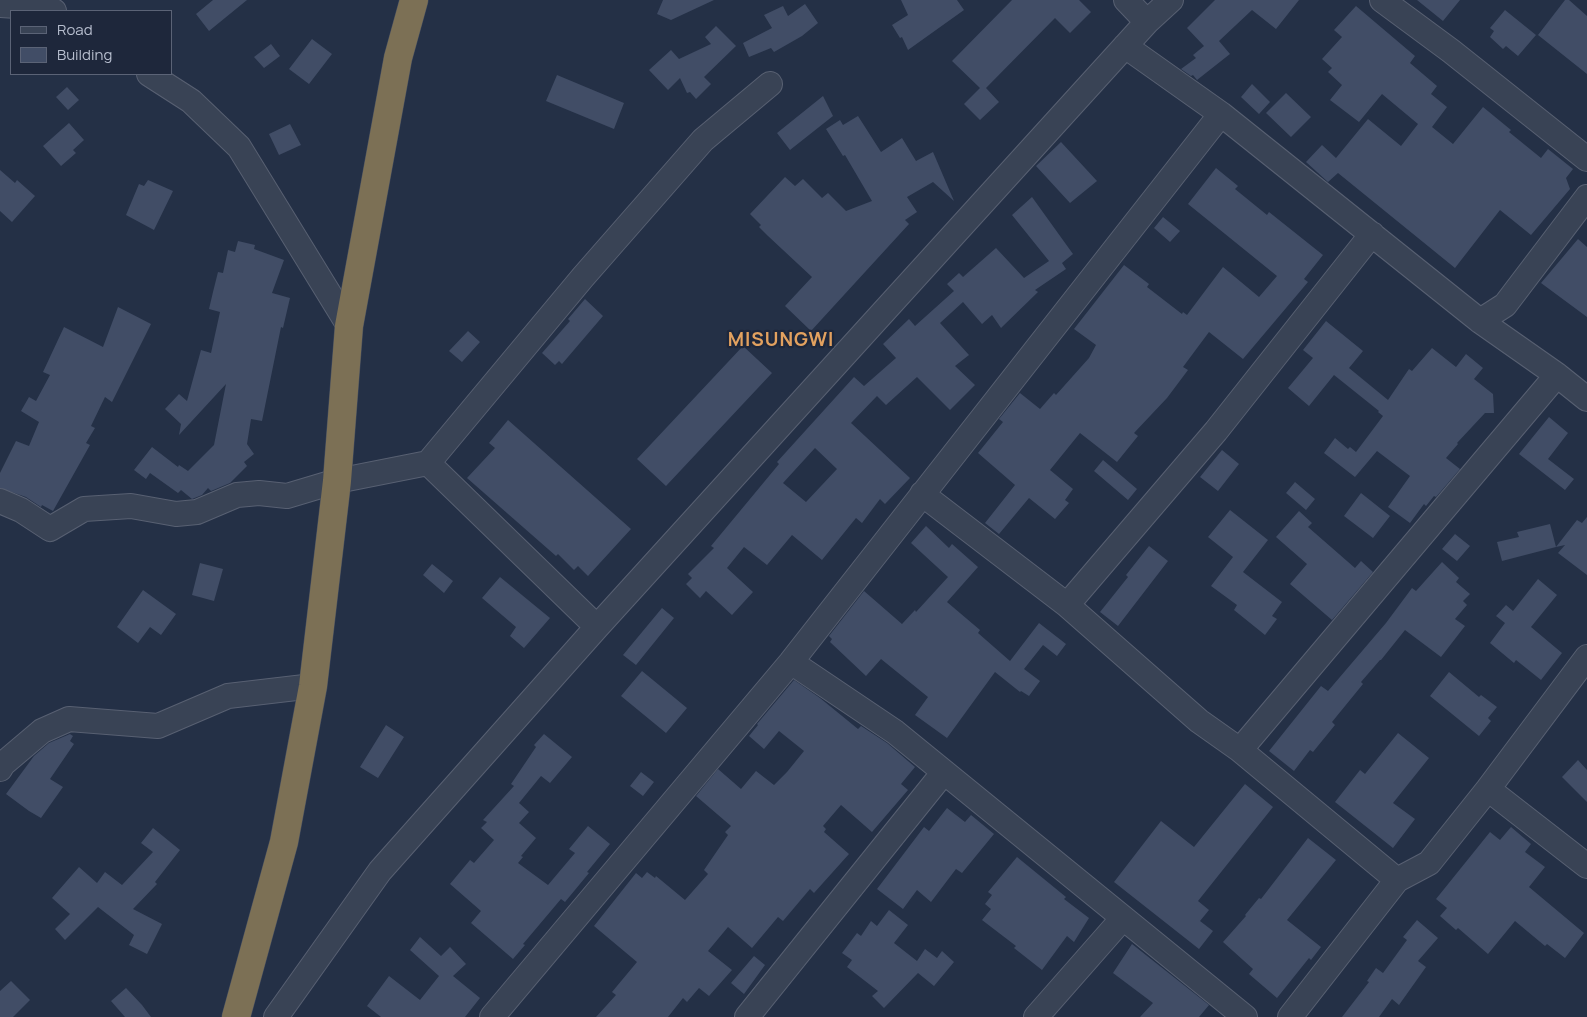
<!DOCTYPE html>
<html>
<head>
<meta charset="utf-8">
<style>
  body { margin:0 }
  #map { position:relative; width:1587px; height:1017px; overflow:hidden; background:#243046; font-family:Manrope,sans-serif }
  canvas { display:block }
  .legend { position:absolute; left:10px; top:10px; width:162px; height:65px; box-sizing:border-box; background:#1e273b; border:1px solid #5b6376; margin:0; padding:6px 9px; list-style:none; font-size:15px; color:#b7bece }
  .legend li { display:flex; align-items:center; gap:10px; height:25px }
  .legend b { width:25px; border:1px solid #5b6376 }
</style>
</head>
<body>
<div id="map">
<canvas width="1587" height="1017"></canvas>
<ul class="legend">
<li><b style="height:6px;background:#394355"></b>Road</li>
<li><b style="height:14px;background:#414d66"></b>Building</li>
</ul>
</div>
<script>
const ctx = document.querySelector('canvas').getContext('2d');
ctx.lineJoin = 'round';
function paint(path, color) { ctx.fillStyle = color; ctx.fill(path, 'evenodd'); }
const poly = rows => new Path2D(rows.map(r => 'M' + r).join(''));
function trace(path, color, width, dash) { ctx.strokeStyle = color; ctx.lineWidth = width; ctx.lineCap = dash ? 'butt' : 'round'; ctx.setLineDash(dash || []); ctx.stroke(path); }
function drawText(font, color, halo, rows, align = 'center') {
  ctx.font = font + ' Manrope,sans-serif'; ctx.lineWidth = 4.5; ctx.setLineDash([]); ctx.textBaseline = 'middle'; ctx.strokeStyle = halo; ctx.fillStyle = color; for (const [text, x, y, turn = 0] of rows) {
    ctx.save(); ctx.translate(x, y); ctx.rotate((+turn || 0) * Math.PI / 180); ctx.textAlign = isNaN(turn) ? turn : align; if (halo) ctx.strokeText(text, 0, 0); ctx.fillText(text, 0, 0); ctx.restore();
  }
}
const building = poly([
  [213,0,247,0,209,31,196,14],
  [663,0,714,0,671,20,657,14],
  [901,0,957,0,964,10,908,50,902,37,900,38,892,25,908,15],
  [1012,0,1079,0,1091,12,1070,33,1055,18,986,88,999,102,980,120,964,104,980,88,952,61],
  [1215,0,1299,0,1276,29,1252,10,1219,41,1230,54,1197,80,1193,75,1191,76,1181,69,1196,58,1193,55,1204,46,1187,28],
  [1417,0,1460,0,1443,21],
  [1565,0,1569,0,1587,16,1587,74,1538,35],
  [805,4,818,23,802,36,774,52,771,48,749,57,743,43,772,28,764,15,783,6,788,16],
  [1356,6,1415,56,1410,63,1437,86,1431,94,1447,107,1432,127,1453,144,1483,107,1511,130,1509,132,1541,158,1548,149,1573,169,1566,178,1570,189,1531,235,1500,210,1455,268,1338,173,1328,182,1306,162,1322,145,1336,158,1368,119,1401,146,1418,124,1382,94,1359,122,1330,100,1342,85,1328,72,1332,68,1322,59,1342,37,1334,30],
  [1505,10,1536,35,1518,56,1506,46,1503,49,1490,37,1494,31,1490,28],
  [716,26,736,46,704,77,711,84,696,99,690,92,687,93,680,78,668,90,649,70,671,50,679,59,711,44,705,37],
  [312,39,332,54,309,84,289,69],
  [271,44,280,56,264,68,254,57],
  [557,75,624,103,614,129,546,101],
  [1252,84,1270,102,1259,114,1241,97],
  [67,87,79,100,68,110,56,97],
  [1286,93,1311,117,1291,137,1266,113],
  [823,96,833,116,790,150,777,133],
  [858,116,881,152,902,138,916,161,933,152,954,201,933,182,907,197,917,212,905,220,909,224,811,331,785,306,812,277,768,236,759,227,761,225,750,214,785,177,795,186,803,179,822,198,828,193,846,211,872,201,845,155,843,156,826,129,840,120,843,125],
  [69,123,84,140,73,150,76,153,61,166,43,146],
  [290,124,301,145,279,155,269,134],
  [1061,142,1097,181,1070,203,1036,166],
  [1216,168,1238,186,1235,189,1267,215,1269,212,1323,255,1304,279,1308,282,1243,359,1209,332,1183,367,1188,370,1167,398,1134,433,1138,436,1117,462,1080,433,1050,470,1073,489,1065,500,1069,503,1055,519,1029,498,999,534,985,523,1015,485,978,453,1003,422,999,419,1020,393,1040,409,1054,393,1056,395,1089,358,1096,345,1074,329,1124,265,1149,284,1147,287,1182,314,1183,312,1187,315,1223,267,1259,297,1277,276,1188,204],
  [0,170,15,183,17,180,35,196,12,222,0,211],
  [148,180,173,191,154,230,126,215,139,184,144,186],
  [1032,197,1073,254,1062,263,1066,269,1035,290,1038,292,1001,328,992,315,982,324,963,302,940,323,969,355,955,366,975,385,950,410,917,377,886,405,877,396,851,423,910,478,885,504,880,499,862,523,856,518,822,560,792,535,767,565,744,547,727,568,753,592,732,615,706,591,700,598,686,584,692,578,688,574,714,548,711,546,779,464,777,462,854,377,864,386,896,358,883,344,909,319,915,326,954,291,947,284,959,273,963,277,996,248,1024,278,1049,261,1012,215],
  [815,448,837,469,806,502,783,483],
  [1163,217,1180,231,1170,242,1154,228],
  [1578,239,1587,247,1587,317,1541,283],
  [238,241,255,245,254,249,284,260,272,293,290,298,283,328,281,327,262,421,251,419,247,444,254,454,244,462,247,466,230,483,211,491,208,488,202,495,192,499,181,490,178,493,150,473,146,479,134,470,152,447,178,467,179,465,188,471,214,445,226,384,179,435,181,424,165,409,179,394,187,401,201,350,211,353,220,312,209,309,213,292,218,272,223,273,228,250,235,252],
  [585,299,603,316,562,364,559,361,555,365,542,353,570,321,568,319],
  [118,307,151,324,112,402,105,397,91,426,95,428,86,443,90,445,53,511,42,505,41,507,26,497,0,488,0,473,16,441,29,446,39,422,21,411,29,397,36,401,50,375,43,372,64,327,103,347],
  [1326,321,1363,351,1349,368,1388,400,1409,369,1412,371,1432,348,1456,367,1466,354,1483,368,1474,379,1493,394,1494,413,1485,413,1457,443,1458,444,1446,458,1460,469,1436,497,1434,496,1426,506,1424,504,1410,523,1388,507,1410,476,1377,451,1355,477,1324,453,1335,438,1348,449,1350,447,1356,452,1383,416,1378,412,1379,411,1334,375,1309,406,1288,388,1313,358,1303,350],
  [468,331,480,342,462,362,449,351],
  [743,346,772,373,666,486,637,459],
  [1549,417,1568,433,1548,459,1574,479,1565,490,1519,454],
  [508,420,631,529,588,576,578,566,574,570,558,554,556,556,467,478,495,448,489,443],
  [1222,450,1239,464,1218,491,1200,477],
  [1103,460,1137,489,1128,500,1094,471],
  [1295,482,1315,499,1306,510,1286,493],
  [1361,493,1390,516,1373,538,1344,516],
  [1230,510,1268,540,1243,572,1282,602,1272,616,1277,619,1265,635,1234,610,1237,605,1211,586,1233,557,1208,537],
  [1299,511,1312,523,1308,527,1355,568,1361,561,1373,572,1332,620,1290,584,1307,564,1276,537],
  [1587,517,1587,575,1558,553,1565,545,1556,547,1577,520,1582,523],
  [1550,524,1556,547,1502,561,1497,542,1519,537,1517,532],
  [926,526,949,548,952,544,978,567,947,602,980,630,978,633,1010,661,1039,623,1066,644,1057,656,1043,645,1024,669,1040,681,1029,696,1021,691,1020,692,995,672,947,738,915,715,928,697,881,659,866,676,830,642,832,639,829,636,864,591,902,624,915,610,916,612,948,577,911,543],
  [1455,534,1470,546,1457,561,1442,549],
  [1149,546,1168,561,1118,626,1100,612,1128,577,1126,575],
  [1442,562,1459,578,1456,582,1470,594,1463,601,1467,605,1455,619,1465,626,1441,657,1405,630,1381,660,1380,660,1361,682,1363,684,1332,722,1335,725,1313,752,1310,750,1294,771,1269,751,1321,686,1328,691,1386,623,1412,588,1416,591],
  [200,563,223,569,214,601,192,595],
  [432,564,453,581,444,593,423,575],
  [500,577,550,618,524,648,510,636,516,627,482,598],
  [1538,579,1557,595,1531,627,1562,653,1541,680,1516,660,1514,663,1490,643,1505,623,1496,616,1506,605,1513,611],
  [143,590,176,614,161,635,150,627,138,643,117,627],
  [662,608,674,618,636,665,623,655],
  [642,671,687,708,666,733,621,696],
  [1449,672,1479,697,1481,695,1497,707,1488,718,1491,721,1479,736,1430,696],
  [794,680,820,698,858,729,861,726,887,743,915,767,901,784,908,790,872,832,841,805,823,826,826,829,824,832,849,854,814,893,810,889,783,921,778,917,752,948,728,927,708,951,732,970,709,996,699,988,687,1002,683,998,668,1017,596,1017,616,995,612,992,637,962,594,926,636,873,642,878,647,872,655,878,656,876,685,900,708,874,704,870,728,835,725,832,731,826,696,796,718,769,741,789,756,771,774,785,787,772,804,751,779,731,764,749,749,736,758,725,757,724],
  [386,725,404,737,378,778,360,767],
  [1398,733,1429,758,1393,803,1415,819,1393,848,1335,802,1360,770,1365,774],
  [70,734,73,736,70,741,74,744,50,779,63,787,41,818,29,811,6,794,34,756,49,743],
  [544,734,572,757,550,783,541,776,519,803,529,812,519,823,536,838,521,856,523,857,518,863,548,885,575,853,569,849,588,826,610,844,587,872,589,873,565,902,561,899,523,944,525,945,513,959,471,923,481,911,450,884,470,860,474,863,494,840,481,828,487,822,483,820,514,786,511,784,536,747,534,745],
  [1578,760,1587,770,1587,802,1562,777],
  [641,772,654,782,643,796,630,786],
  [1245,784,1273,807,1198,901,1209,910,1200,921,1213,931,1199,949,1114,882,1161,821,1194,847],
  [947,808,965,822,971,815,994,834,962,873,956,869,931,902,917,890,903,909,877,889,924,827,929,831],
  [1511,827,1531,844,1525,852,1545,867,1529,887,1584,933,1565,958,1547,944,1545,946,1515,921,1488,954,1458,928,1456,930,1440,916,1447,908,1436,899,1490,832,1500,840],
  [153,828,180,850,155,882,157,884,133,909,162,924,147,954,129,945,134,935,98,907,65,940,55,929,70,914,52,898,79,867,97,883,105,872,122,885,153,852,141,843],
  [1308,838,1336,860,1287,920,1321,947,1311,960,1309,958,1277,998,1249,974,1253,969,1223,942,1246,916,1245,915,1259,898,1261,899],
  [1017,857,1066,897,1064,899,1089,918,1074,942,1067,936,1042,970,1014,948,1016,946,982,920,991,909,985,904,992,895,988,892],
  [889,910,908,925,894,943,917,961,925,949,937,958,942,951,954,962,934,986,918,973,884,1008,872,996,878,991,847,967,852,960,842,953,857,933,861,936,871,921,877,926],
  [1417,920,1438,938,1418,961,1426,967,1399,1005,1392,999,1379,1017,1342,1017,1369,982,1367,981,1376,968,1383,973,1407,940,1403,937],
  [420,937,441,956,450,947,466,964,453,976,480,998,465,1017,381,1017,367,1006,389,976,420,1000,439,976,410,950],
  [1132,944,1209,1005,1199,1017,1140,1017,1153,1003,1113,973],
  [754,956,765,965,744,994,731,983],
  [11,981,30,1000,13,1017,0,1017,0,991],
  [126,988,142,1005,151,1017,125,1017,111,1001]
]);
const minor = poly([
  [1126,0,1147,22],
  [1382,0,1451,51,1587,159],
  [0,5,49,8,54,11],
  [1125,46,1221,114,1480,321,1557,375,1587,399],
  [149,74,191,101,239,147,349,326],
  [1372,234,1216,431,1067,605,1199,721,1240,750,1397,880],
  [1480,321,1505,305,1587,197],
  [428,463,583,277,703,140,770,84],
  [922,494,1067,605],
  [0,501,21,510,50,529,84,509,131,506,176,514,197,512,237,495,259,493,287,496,337,481,428,463,597,627],
  [791,662,895,732,1245,1017],
  [1240,750,1557,375],
  [0,769,3,764,42,731,69,719,158,726,228,696,313,686],
  [1488,789,1587,866],
  [276,1017,380,871,597,627,1147,22,1171,0],
  [492,1017,791,662,1221,114],
  [747,1017,944,772],
  [1036,1017,1123,918],
  [1290,1017,1397,880,1429,863,1488,789,1587,657]
]);
const highway = poly([
  [236,1017,284,842,313,686,337,481,349,326,398,58,414,0]
]);
const districtNames = [
  ["MISUNGWI",781,341]
];
paint(building, '#414d66');
trace(minor, '#586072', 26);
trace(highway, '#444d60', 29);
trace(minor, '#394355', 24);
trace(highway, '#7c7055', 28);
ctx.letterSpacing = '1px';
drawText('bold 19px', '#e2a15f', '#1e273b', districtNames);
ctx.letterSpacing = '0px';
</script>
</body>
</html>
